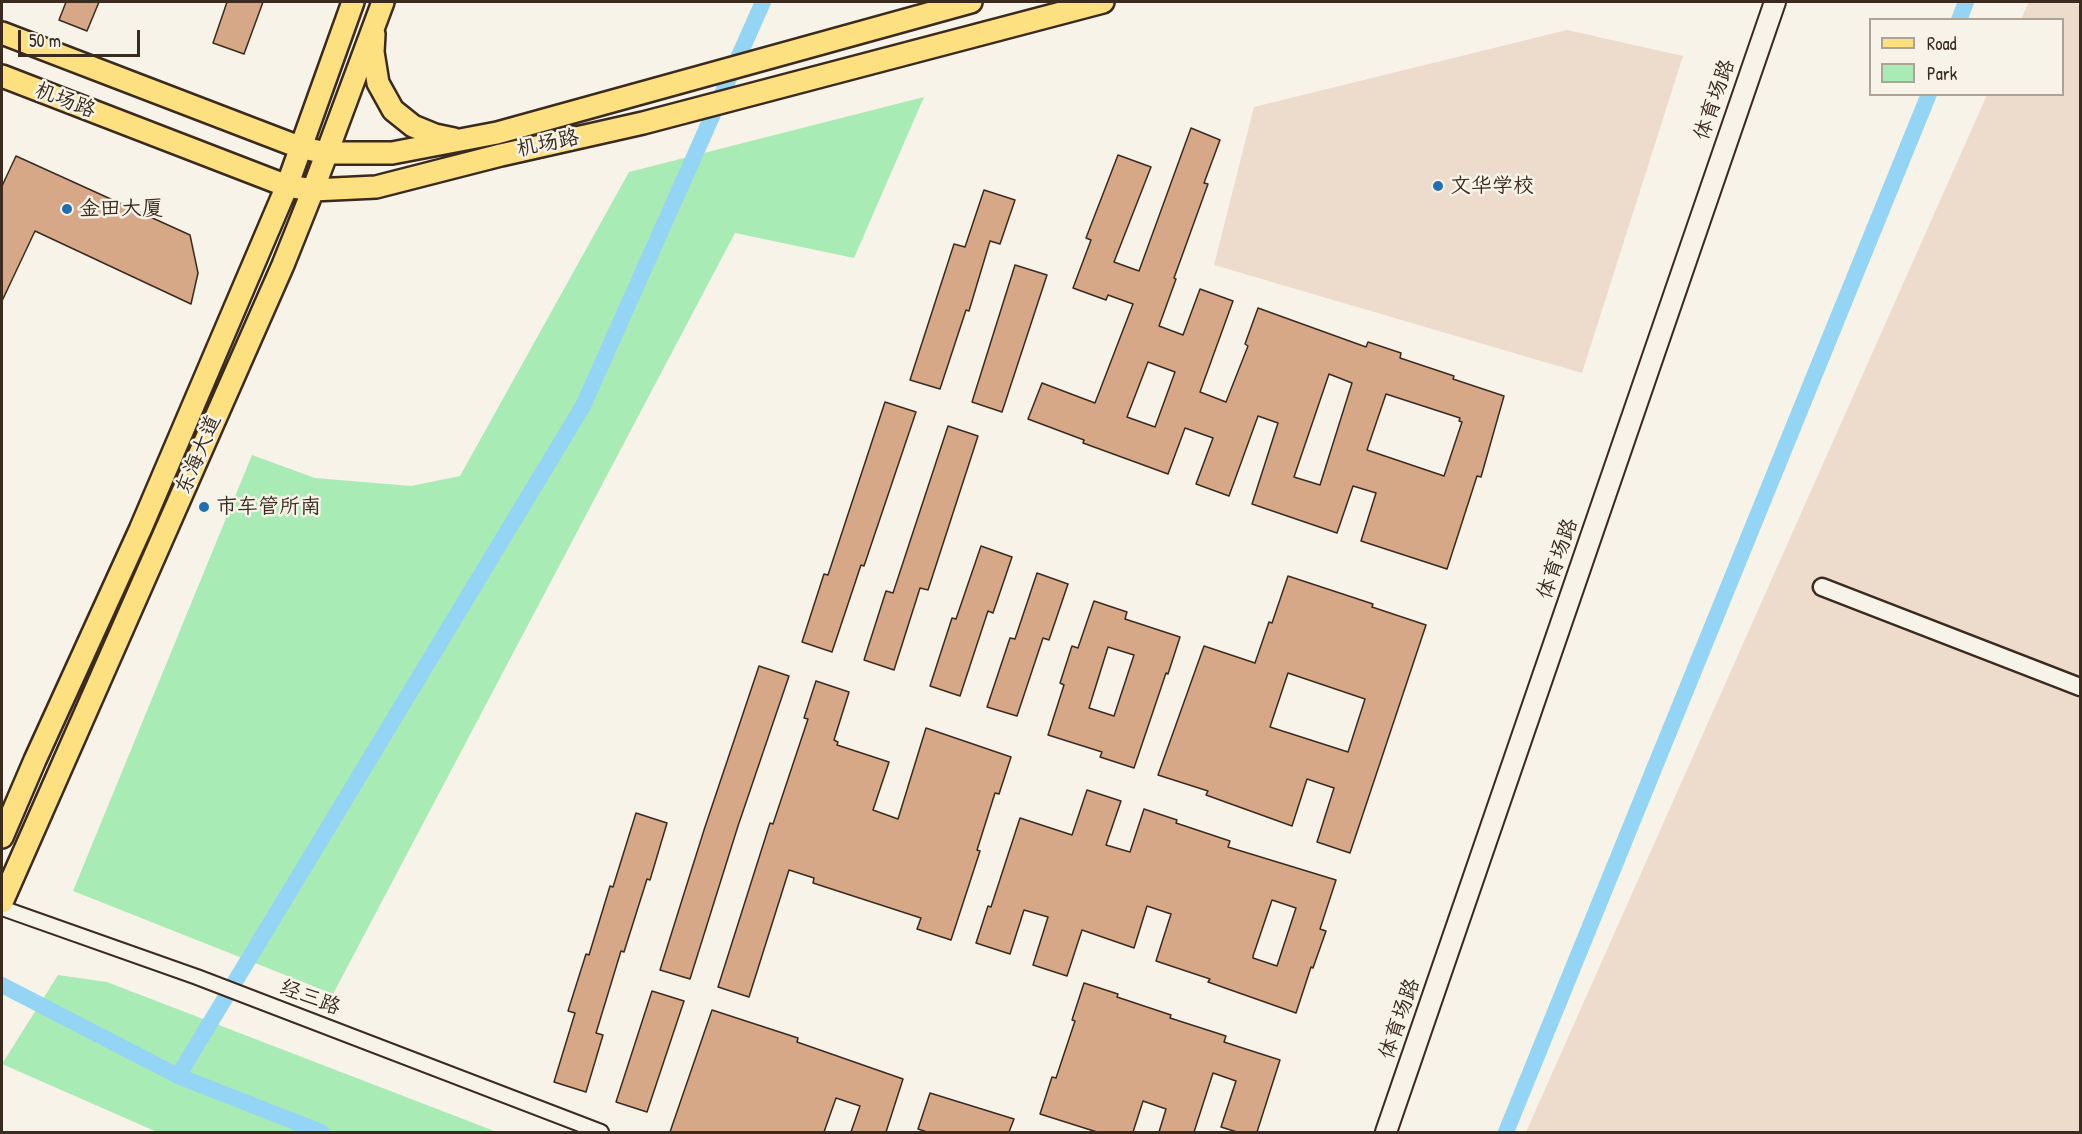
<!DOCTYPE html>
<html>
<head>
<meta charset="utf-8">
<style>
  body { margin:0 }
  #map { position:relative; width:2082px; height:1134px; overflow:hidden; background:#f7f3e8; font-family:"Patrick Hand",sans-serif }
  canvas { display:block }
  .frame { position:absolute; inset:0; border:3px solid #3b2a1e; pointer-events:none }
  .legend { position:absolute; left:1869px; top:18px; width:195px; height:78px; box-sizing:border-box; background:#f7f3e8; border:2px solid #aca397; margin:0; padding:8px 10px; list-style:none; font-size:18px; color:#3b2a1e }
  .legend li { display:flex; align-items:center; gap:12px; height:30px }
  .legend b { width:30px; border:2px solid #aca397 }
  .scale { position:absolute; left:18px; top:30px; width:122px; height:27px; box-sizing:border-box; border:3px solid #3b2a1e; border-top:0; padding-left:8px; font-size:18px; line-height:21px; white-space:nowrap; color:#3b2a1e; -webkit-text-stroke:4px #f7f3e8; paint-order:stroke }
</style>
</head>
<body>
<div id="map">
<canvas width="2082" height="1134"></canvas>
<div class="frame"></div>
<ul class="legend">
<li><b style="height:8px;background:#fde080"></b>Road</li>
<li><b style="height:16px;background:#a9ebb4"></b>Park</li>
</ul>
<div class="scale">50 m</div>
</div>
<script>
const ctx = document.querySelector('canvas').getContext('2d');
ctx.lineJoin = 'round';
function paint(path, color) { ctx.fillStyle = color; ctx.fill(path, 'evenodd'); }
const poly = rows => new Path2D(rows.map(r => 'M' + r).join(''));
function trace(path, color, width, dash) { ctx.strokeStyle = color; ctx.lineWidth = width; ctx.lineCap = dash ? 'butt' : 'round'; ctx.setLineDash(dash || []); ctx.stroke(path); }
function drawText(font, color, halo, rows, align = 'center') {
  ctx.font = font + ' "Patrick Hand","LXGW WenKai TC",sans-serif'; ctx.lineWidth = 5; ctx.setLineDash([]); ctx.textBaseline = 'middle'; ctx.strokeStyle = halo; ctx.fillStyle = color; for (const [text, x, y, turn = 0] of rows) {
    ctx.save(); ctx.translate(x, y); ctx.rotate((+turn || 0) * Math.PI / 180); ctx.textAlign = isNaN(turn) ? turn : align; if (halo) ctx.strokeText(text, 0, 0); ctx.fillText(text, 0, 0); ctx.restore();
  }
}
const built = poly([
  [2029,2,2072,2,2080,5,2080,1132,1526,1132,1987,95,2062,94,2062,20,2021,19],
  [1567,30,1683,56,1582,373,1214,265,1254,107]
]);
const green = poly([
  [924,97,854,258,735,233,333,994,73,891,252,455,315,478,411,486,460,476,629,172],
  [58,975,107,982,497,1132,157,1132,2,1064]
]);
const canal = poly([
  [1959,20,1966,2],
  [2,985,178,1076,321,1132],
  [178,1076,583,406,763,2],
  [1506,1132,1929,94]
]);
const building = poly([
  [66,2,99,2,87,31,59,20,66,2],
  [227,2,263,2,244,54,213,43,227,2],
  [1191,128,1220,140,1204,183,1208,184,1174,278,1176,279,1159,326,1183,335,1200,289,1233,301,1200,392,1226,402,1248,346,1245,344,1258,308,1366,347,1368,342,1401,353,1400,358,1454,376,1453,379,1504,396,1481,477,1477,476,1447,569,1361,541,1376,493,1353,486,1337,533,1252,504,1278,423,1258,416,1229,496,1196,484,1213,438,1185,428,1168,474,1083,443,1084,440,1028,419,1042,383,1095,403,1133,304,1108,295,1106,300,1073,288,1091,240,1086,238,1118,155,1151,167,1114,262,1139,271,1191,128],
  [1148,362,1175,372,1155,427,1127,417,1148,362],
  [1329,374,1352,383,1320,485,1294,477,1329,374],
  [1386,394,1460,418,1459,421,1462,422,1444,476,1367,450,1386,394],
  [16,156,190,235,198,273,191,304,35,231,2,301,2,186,16,156],
  [984,190,1015,200,1000,244,990,241,969,311,966,310,940,389,910,380,954,244,965,247,984,190],
  [1015,265,1047,275,1002,412,972,402,1015,265],
  [885,402,916,412,864,566,861,565,832,652,802,642,824,574,828,575,885,402],
  [948,426,978,436,928,590,920,588,894,670,864,660,886,591,893,593,948,426],
  [981,546,1012,557,993,613,988,611,960,696,930,686,952,618,956,619,981,546],
  [1037,573,1068,584,1049,640,1043,638,1017,716,987,707,1010,638,1015,639,1037,573],
  [1288,576,1373,604,1372,607,1426,625,1350,853,1317,842,1334,788,1307,779,1292,826,1206,795,1208,791,1158,775,1204,646,1255,663,1269,622,1272,623,1288,576],
  [1288,673,1365,699,1348,752,1270,727,1288,673],
  [1094,601,1127,612,1125,619,1180,637,1168,674,1166,673,1134,768,1100,757,1102,752,1048,735,1064,685,1060,683,1072,646,1078,648,1094,601],
  [1108,647,1134,655,1114,716,1089,708,1108,647],
  [759,666,789,676,738,826,690,979,660,970,704,830,759,666],
  [816,681,849,692,834,740,838,742,837,745,889,762,873,810,898,819,926,728,1011,757,999,794,995,793,977,850,980,851,951,940,917,929,921,918,813,883,814,878,789,870,749,997,718,987,770,823,773,824,808,719,804,718,816,681],
  [1087,790,1121,801,1106,845,1130,852,1144,809,1177,820,1176,823,1230,841,1228,847,1336,880,1320,929,1326,931,1313,968,1311,967,1296,1013,1208,982,1210,979,1156,961,1171,914,1147,906,1134,948,1082,930,1067,976,1033,965,1048,917,1024,910,1010,954,976,943,988,906,991,907,1020,818,1072,835,1087,790],
  [1272,900,1296,908,1277,966,1253,958,1253,956,1272,900],
  [636,813,667,823,650,880,647,879,624,952,621,951,596,1033,603,1035,586,1092,554,1082,575,1013,568,1011,586,954,589,955,610,886,613,887,636,813],
  [1084,983,1118,994,1117,997,1171,1015,1170,1018,1226,1036,1224,1042,1280,1060,1257,1132,1237,1132,1221,1127,1236,1081,1213,1073,1194,1132,1159,1132,1166,1109,1143,1101,1133,1132,1097,1132,1040,1114,1052,1077,1056,1078,1075,1021,1072,1020,1084,983],
  [652,991,684,1001,647,1112,616,1102,652,991],
  [712,1010,798,1038,797,1042,903,1079,886,1132,851,1132,860,1106,836,1098,824,1132,670,1132,712,1010],
  [930,1093,1014,1119,1009,1132,927,1132,918,1129,930,1093]
]);
const minor = poly([
  [2,908,197,977,601,1132]
]);
const tertiary = poly([
  [1822,587,2080,687]
]);
const secondary = poly([
  [1386,1132,1775,2]
]);
const primary = poly([
  [2,33,299,147,326,153,392,153,497,133,971,2],
  [374,34,373,52,378,83,393,110,413,126,435,135,454,139],
  [2,76,287,186,313,190,376,187,501,155,643,123,1103,2],
  [2,837,35,760,140,530,287,186,353,2],
  [2,902,283,265,313,190,383,2]
]);
const markers = [
  [1438,186,6,"#1f6fb2"],
  [67,209,6,"#1f6fb2"],
  [204,507,6,"#1f6fb2"]
];
const streetNames = [
  ["体育场路",1715,100,-71],
  ["机场路",65,101,21],
  ["机场路",548,144,-12],
  ["东海大道",199,455,-67],
  ["体育场路",1558,559,-71],
  ["经三路",310,998,21],
  ["体育场路",1400,1019,-71]
];
const poiNames = [
  ["文华学校",1450,186],
  ["金田大厦",79,209],
  ["市车管所南",216,507]
];
paint(built, '#eddccb');
paint(green, '#a9ebb4');
trace(canal, '#94d4f5', 16);
paint(building, '#d6a887');
trace(building, '#3b2a1e', 1.5);
trace(minor, '#3b2a1e', 18);
trace(tertiary, '#3b2a1e', 21);
trace(secondary, '#3b2a1e', 24);
trace(primary, '#3b2a1e', 26);
trace(minor, '#f7f3e8', 14);
trace(tertiary, '#f7f3e8', 16);
trace(secondary, '#f7f3e8', 20);
trace(primary, '#fde080', 21);
for (const [x, y, r, color] of markers) { const dot = new Path2D(); dot.arc(x, y, r, 0, 2 * Math.PI); ctx.fillStyle = color; ctx.fill(dot); trace(dot, '#f7f3e8', 2); }
drawText('21px', '#3b2a1e', '#f7f3e8', streetNames);
drawText('21px', '#3b2a1e', '#f7f3e8', poiNames, 'left');
</script>
</body>
</html>
